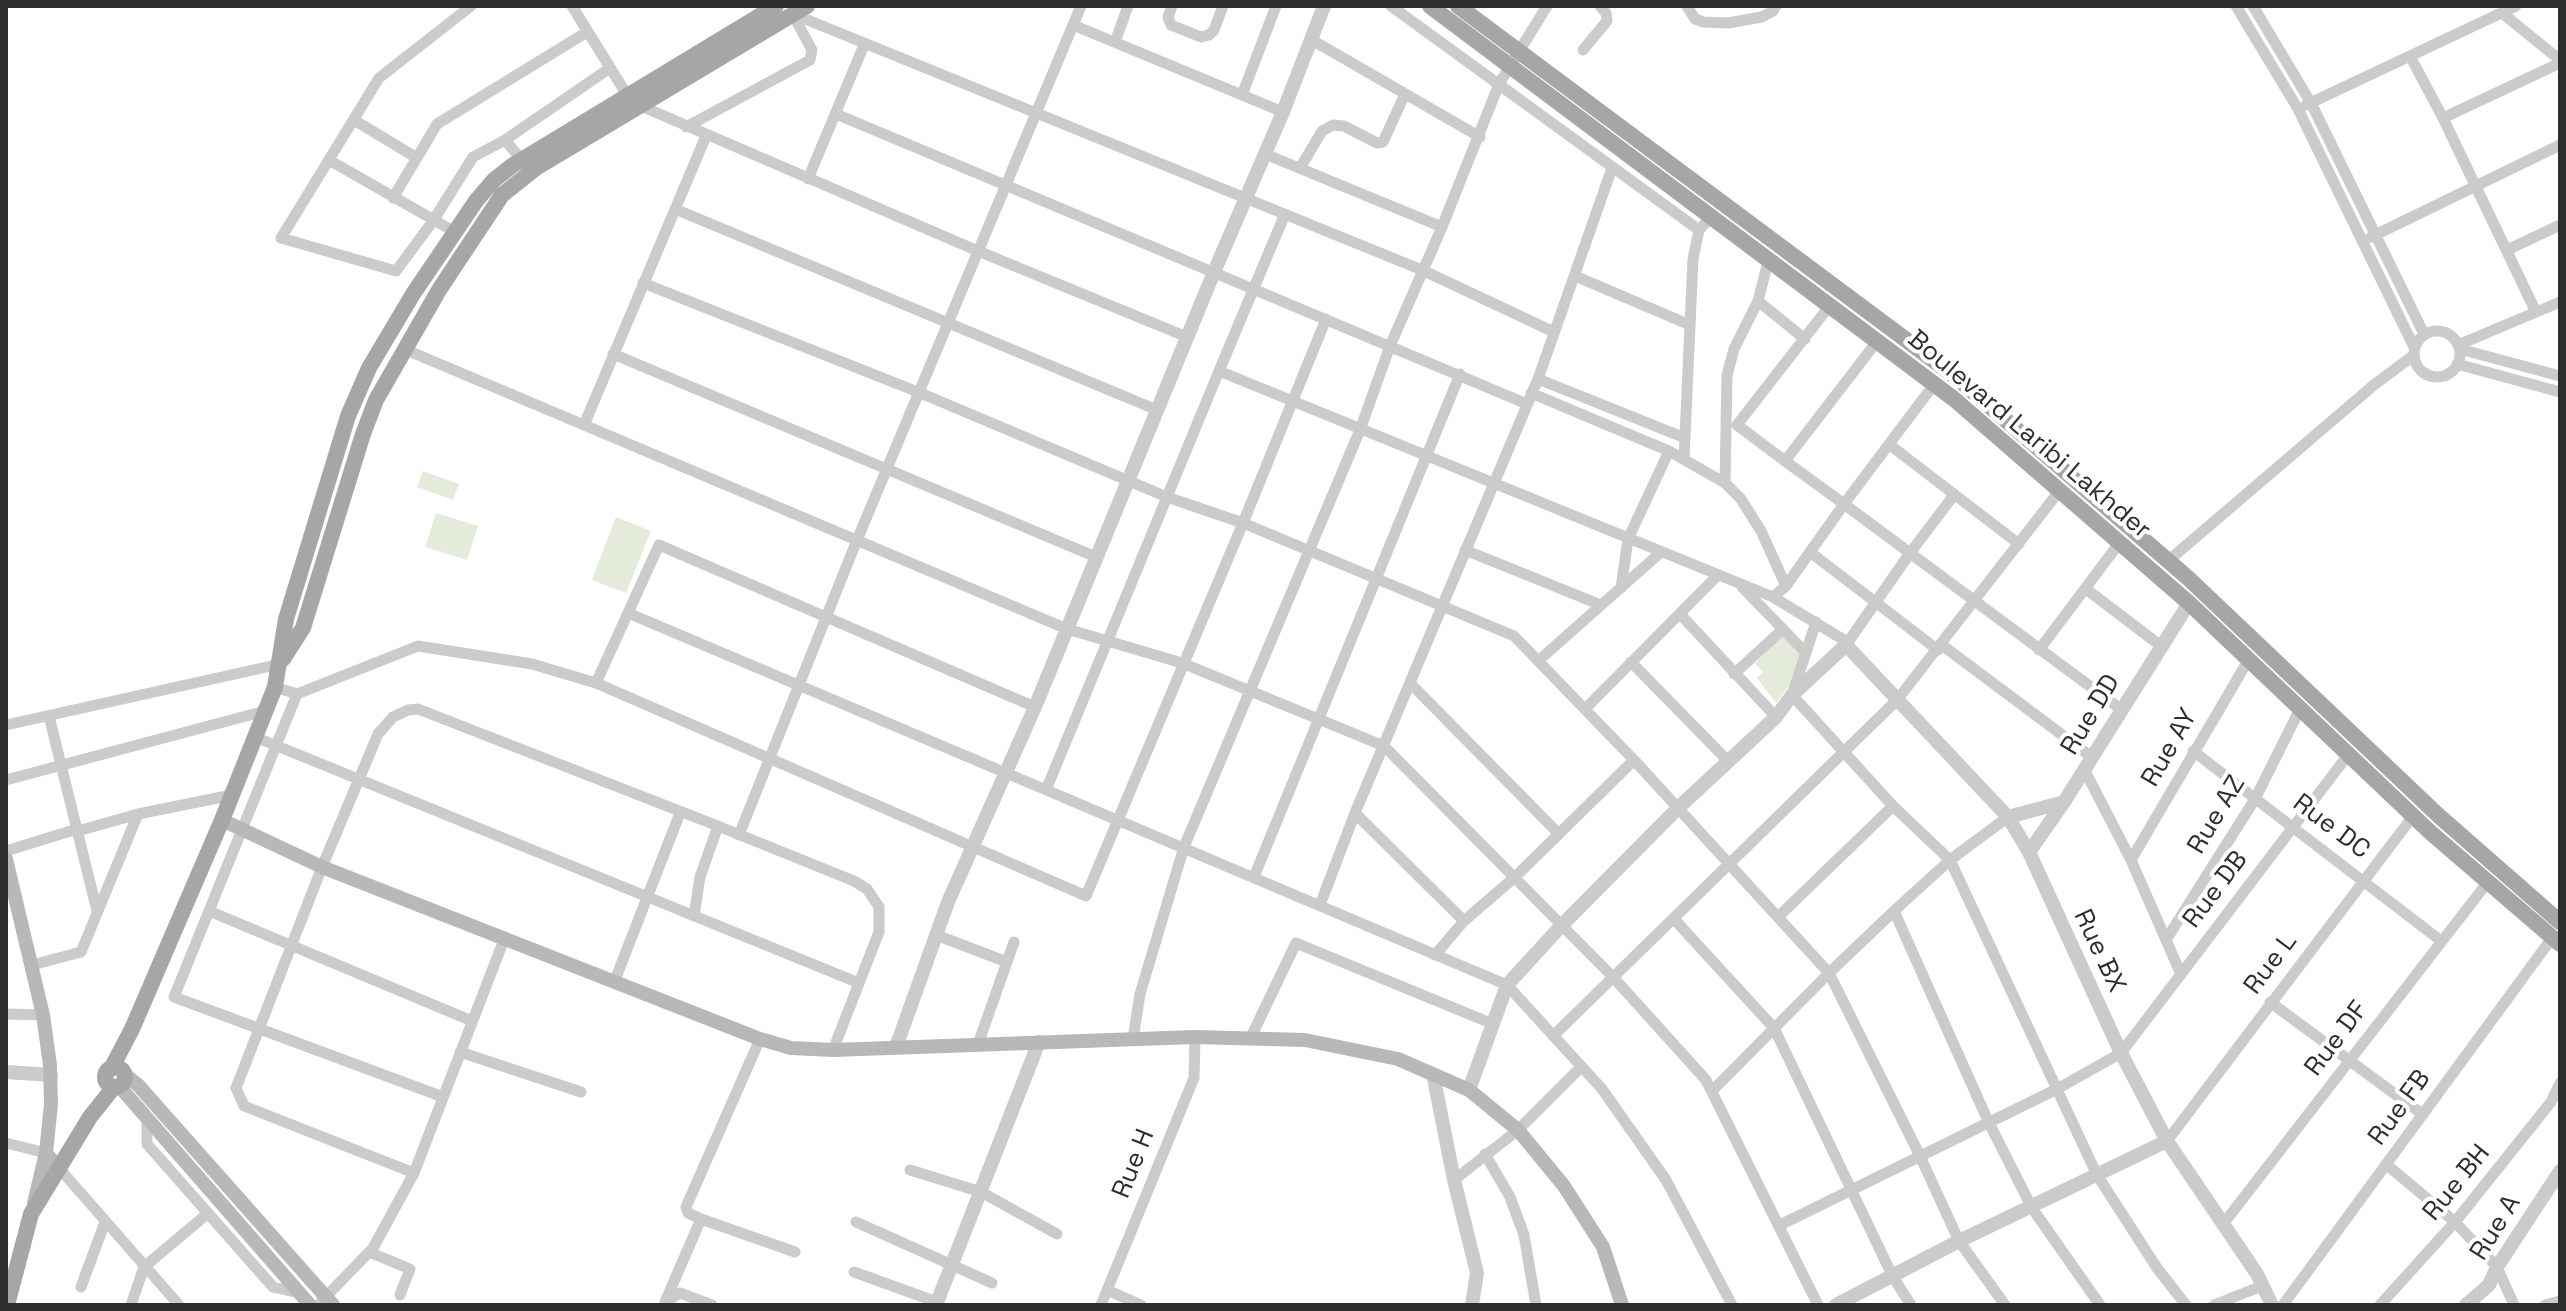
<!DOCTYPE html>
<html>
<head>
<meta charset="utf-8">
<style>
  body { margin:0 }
  #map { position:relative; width:2566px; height:1311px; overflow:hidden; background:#fff; font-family:"Space Grotesk",sans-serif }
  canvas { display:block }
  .frame { position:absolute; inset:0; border:8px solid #2e2e2e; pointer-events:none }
</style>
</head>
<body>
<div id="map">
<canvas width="2566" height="1311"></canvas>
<div class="frame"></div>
</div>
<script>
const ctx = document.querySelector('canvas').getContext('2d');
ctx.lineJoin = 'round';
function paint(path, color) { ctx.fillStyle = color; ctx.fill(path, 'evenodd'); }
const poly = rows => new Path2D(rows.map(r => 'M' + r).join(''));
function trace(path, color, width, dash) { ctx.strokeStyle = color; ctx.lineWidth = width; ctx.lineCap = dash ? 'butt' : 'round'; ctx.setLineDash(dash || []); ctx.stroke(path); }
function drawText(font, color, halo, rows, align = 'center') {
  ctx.font = font + ' "Space Grotesk",sans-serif'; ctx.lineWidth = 8; ctx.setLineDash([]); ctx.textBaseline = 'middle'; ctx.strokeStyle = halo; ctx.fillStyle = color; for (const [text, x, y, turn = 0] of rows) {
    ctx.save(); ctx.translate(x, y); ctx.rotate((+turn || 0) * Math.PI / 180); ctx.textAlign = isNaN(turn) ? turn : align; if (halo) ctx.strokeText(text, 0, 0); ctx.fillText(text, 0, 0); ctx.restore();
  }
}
const green = poly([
  [423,471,459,484,453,500,417,487],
  [436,513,478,526,467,560,425,547],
  [616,517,651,531,626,593,592,580],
  [1784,636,1802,652,1793,680,1776,703,1757,678,1763,672,1755,664,1778,637]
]);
const minor = poly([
  [471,6,379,78,281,238,396,271,433,221,473,157,505,140,610,68],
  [572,6,627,95],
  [1172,6,1168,17,1171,25,1201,37,1209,35,1214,30,1223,6],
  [1391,6,1699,230,1712,216],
  [1687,6,1695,19,1703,22,1728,23,1762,17,1773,11,1776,6],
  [2236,6,2298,109,2414,347],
  [2253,6,2311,103,2424,334],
  [2502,13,2560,60],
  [793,14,1422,270,1554,332],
  [1073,25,1283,112],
  [1312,40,1480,137],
  [1115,42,1128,6],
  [1583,50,1607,21,1606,13,1600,6],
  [2410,56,2443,118,2536,312],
  [1242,95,1276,6],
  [2306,105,2516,6],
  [641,106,978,251,1187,337],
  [836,114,1527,404],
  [2443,118,2560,63],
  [354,120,417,158],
  [686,127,810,60,812,50,793,15],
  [505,140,521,159],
  [1265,154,1442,227],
  [329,160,455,232],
  [1300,168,1322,131,1333,125,1344,126,1377,143,1383,142,1405,94],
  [808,179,864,45],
  [393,198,437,124,587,32],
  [675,209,1157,410],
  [1285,214,1219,371,1773,597,1844,640,1846,645,1910,553,2122,710],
  [2371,237,2560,145],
  [2507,250,2560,225],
  [1575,276,1690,325],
  [643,283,918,392,1167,497,1243,523,1514,636,1634,760,1829,973,1920,1156,1959,1241,2005,1305],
  [1758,301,1805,339],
  '2414 354a23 23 0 1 1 46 0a23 23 0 1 1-46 0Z',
  [2458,345,2560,302],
  [404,349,1067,629,1182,663,1384,746,1613,977,1706,1080,1818,1305],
  [2460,349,2560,376],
  [613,354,1096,557],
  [2457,364,2560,392],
  [1538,379,1685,438],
  [1935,383,1844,504,1910,553,1954,495],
  [1531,393,1669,451,1725,483,1741,499,1761,531,1786,586],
  [584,425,706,136],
  [1890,445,2019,544],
  [1684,459,1693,259,1699,230],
  [1785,461,1737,425,1831,304],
  [1725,483,1727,375,1734,349,1758,301,1769,258],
  [1465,550,1601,605],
  [1810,552,1938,650],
  [2168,561,2375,384,2413,356],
  [1742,587,1806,653],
  [1621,588,1628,539,1669,451],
  [2086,589,2161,646],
  [1773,597,1786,586,1844,504,1785,461,1878,340],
  [628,613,1507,985,1602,1089,1666,1180,1732,1305],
  [1680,614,1776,717],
  [1816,622,1792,695,1893,806,1950,860,2097,1175,2157,1268,2186,1305],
  [1942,645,2093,758],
  [2039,650,2120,542],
  [1538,661,1660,553],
  [1631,662,1728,761],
  [1734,674,1782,630],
  [596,683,659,545,1035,707],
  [1410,683,1559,834],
  [275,687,297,694,174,997,443,1097],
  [297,694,418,646,532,664,596,683,1086,896,1243,523,1326,319],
  [1585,709,1717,576],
  [49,716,97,911],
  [6,725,280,664],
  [255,737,859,983],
  [2193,751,2440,940],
  [2085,771,2131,860,2180,972],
  [6,780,265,711],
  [1046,790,1219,371],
  [78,831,138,814],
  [739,835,857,540,1081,6],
  [6,851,77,829],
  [2131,860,2249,659],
  [1254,877,1460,374],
  [1320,905,1355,813],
  [209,911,472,1021],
  [1894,911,1989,1123,2032,1208,2100,1305],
  [694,916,700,877,718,826],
  [1779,916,1893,806],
  [1674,919,1774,1028,1893,1277,1911,1305],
  [1464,921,1355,813,1538,379,1612,168],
  [936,935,1007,962],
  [2166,940,2255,799,2300,709],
  [1435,955,1464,921,1515,877,1634,760],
  [32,965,81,952,138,814,232,795],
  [615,980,680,813],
  [2270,1002,2422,1114],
  [6,1014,43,1015],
  [1553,1036,1897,700,2060,490],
  [1133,1039,1140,994,1184,847,1360,430,1390,346,1442,227,1499,84,1547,6],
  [1250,1039,1296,943,1493,1024],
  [978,1044,1014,942],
  [460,1052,581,1092],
  [1713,1090,1829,973,1894,911,1950,860,2008,817],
  [147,1118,147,1144,273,1287,299,1293],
  [2167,1141,2413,816],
  [6,1143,46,1153],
  [1485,1154,1510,1197,1524,1235,1536,1305],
  [2386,1164,2455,1222,2497,1267,2514,1305],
  [59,1168,179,1305],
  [910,1170,981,1192,1057,1234],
  [414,1173,244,1106,236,1088,322,867,378,734,393,717,408,710,418,709,718,826,854,881,867,889,879,907,879,932,833,1050],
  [1454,1180,1518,1130,1581,1067],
  [701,1219,688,1213,686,1207,760,1039],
  [856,1222,992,1283],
  [2224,1223,2487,883],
  [1780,1225,2057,1089,2121,1053,2348,755],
  [369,1252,410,1269,400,1295],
  [854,1272,937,1302],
  [81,1287,105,1222],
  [1107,1290,1141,1305],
  [665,1302,701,1219,795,1252],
  [665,1302,680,1293,712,1305],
  [131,1305,144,1267,207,1214],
  [318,1305,373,1248,414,1173,505,937],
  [1101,1305,1194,1078,1195,1037],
  [2214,1305,2262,1286],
  [2283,1305,2552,938],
  [2380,1305,2455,1222,2551,1102,2560,1083],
  [2545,1305,2560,1301]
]);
const tertiary = poly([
  [2008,817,2064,802,2189,603],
  [2029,852,2064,802],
  [896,1047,948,902,1035,707,1214,272,1283,112,1324,6],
  [6,1072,51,1075],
  [1433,1074,1454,1180,1477,1273,1472,1305],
  [1469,1090,1507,985,1562,925,1678,808,1776,717,1792,695,1846,645,2008,817,2029,852,2121,1053,2167,1141,2257,1274,2272,1305],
  [936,1305,1039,1042],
  [1836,1305,1959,1241,2167,1141],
  [2466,1305,2489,1285,2497,1267,2560,1171]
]);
const secondary = poly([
  [222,820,322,867,760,1039,791,1048,833,1050,1195,1037,1305,1040,1398,1059,1469,1090,1518,1130,1564,1186,1603,1247,1622,1305],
  [6,859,43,1015,50,1065,51,1104,46,1153,59,1168],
  [123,1073,138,1085,333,1305],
  [119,1086,310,1305],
  [34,1203,46,1153]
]);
const primary = poly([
  [1430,6,1954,399,2189,603,2430,832,2560,944],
  [1458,6,1956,377,2188,578,2439,816,2560,922],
  [283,659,303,628,363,434,376,400,439,290,502,195,536,168,807,6],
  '105 1077a10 10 0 1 1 20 0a10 10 0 1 1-20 0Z',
  [111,1069,132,1029,222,820,275,687,286,619,348,416,369,368,413,294,476,201,494,180,513,165,776,6],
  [7,1305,31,1214,90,1117,114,1087]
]);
const streetNames = [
  ["Boulevard Laribi Lakhder",2029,435,40],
  ["Rue DD",2091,715,-59],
  ["Rue AY",2170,748,-60],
  ["Rue AZ",2217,815,-59],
  ["Rue DC",2331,827,37],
  ["Rue DB",2216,890,-53],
  ["Rue BX",2099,951,65],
  ["Rue L",2271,964,-53],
  ["Rue DF",2337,1039,-53],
  ["Rue FB",2400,1108,-54],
  ["Rue H",1134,1164,-68],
  ["Rue BH",2457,1183,-51],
  ["Rue A",2496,1228,-58]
];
paint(green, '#e4ebdb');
trace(minor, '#cbcbcb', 11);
trace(tertiary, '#cbcbcb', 14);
trace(secondary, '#b8b8b8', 14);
trace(primary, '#a6a6a6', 16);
drawText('26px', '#2e2e2e', '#fff', streetNames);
</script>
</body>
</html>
